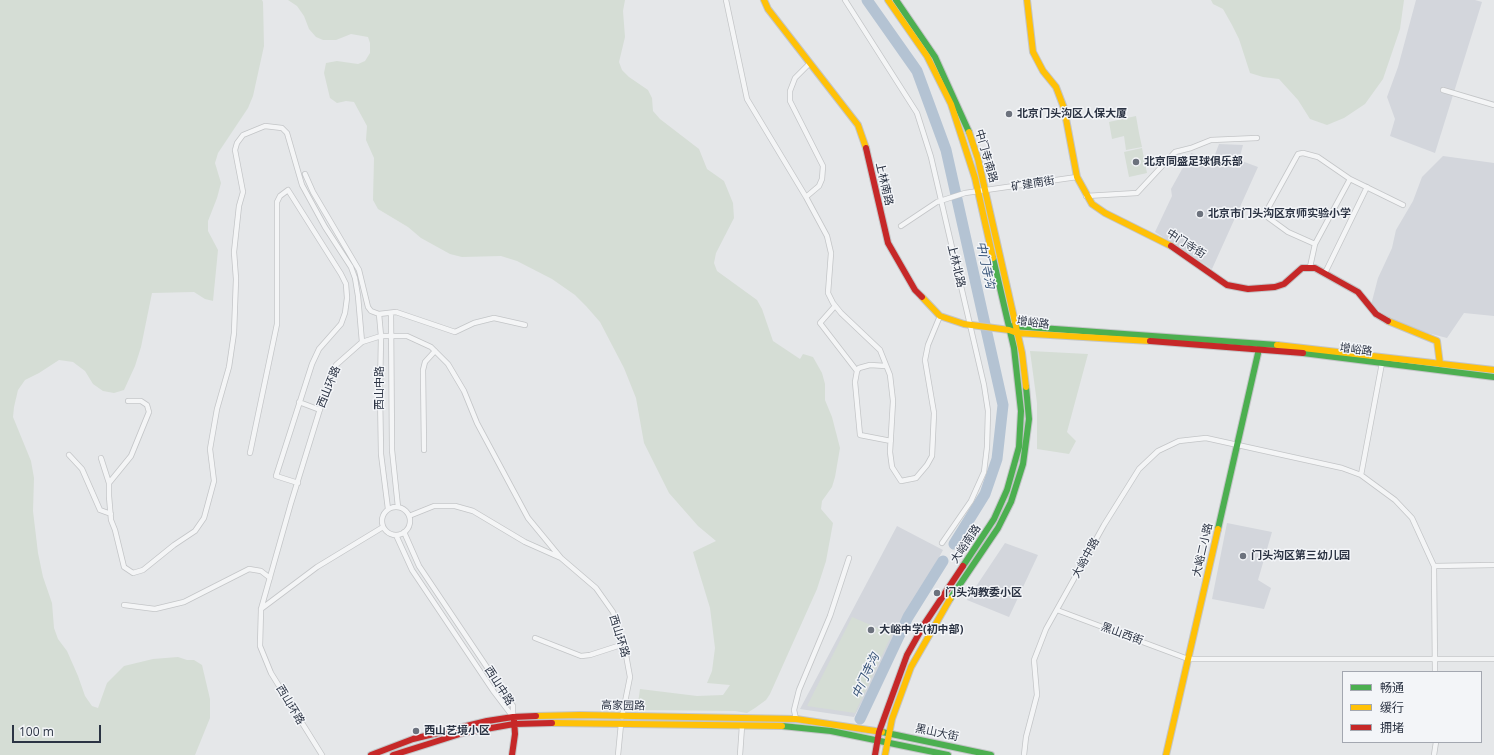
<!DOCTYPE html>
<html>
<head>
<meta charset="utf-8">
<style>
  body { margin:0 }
  #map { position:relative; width:1494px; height:755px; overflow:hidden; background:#e5e7e9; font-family:"Open Sans","Noto Sans SC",sans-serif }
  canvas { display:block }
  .legend { position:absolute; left:1342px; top:671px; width:140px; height:72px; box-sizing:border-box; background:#f3f5f8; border:1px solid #a3a7b0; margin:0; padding:5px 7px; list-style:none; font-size:12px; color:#2b3343 }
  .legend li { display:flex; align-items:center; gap:8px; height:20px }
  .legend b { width:20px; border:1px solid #a3a7b0 }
  .scale { position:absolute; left:12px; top:725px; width:89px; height:18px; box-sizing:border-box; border:2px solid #2b3343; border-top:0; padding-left:5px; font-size:12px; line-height:14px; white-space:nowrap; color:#2b3343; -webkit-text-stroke:3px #f3f5f8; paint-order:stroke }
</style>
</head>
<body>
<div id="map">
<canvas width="1494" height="755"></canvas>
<ul class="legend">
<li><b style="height:5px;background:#4caf50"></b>畅通</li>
<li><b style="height:5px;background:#ffc107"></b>缓行</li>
<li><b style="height:5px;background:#c62828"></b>拥堵</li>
</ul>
<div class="scale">100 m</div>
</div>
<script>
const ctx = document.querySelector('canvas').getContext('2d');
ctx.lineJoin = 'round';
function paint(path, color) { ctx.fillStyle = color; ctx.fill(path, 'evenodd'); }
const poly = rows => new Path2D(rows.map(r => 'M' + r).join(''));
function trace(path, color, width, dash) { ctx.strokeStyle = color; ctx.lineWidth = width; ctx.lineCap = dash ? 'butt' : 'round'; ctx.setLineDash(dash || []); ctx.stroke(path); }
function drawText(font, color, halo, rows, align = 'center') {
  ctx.font = font + ' "Open Sans","Noto Sans SC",sans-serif'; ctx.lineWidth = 3; ctx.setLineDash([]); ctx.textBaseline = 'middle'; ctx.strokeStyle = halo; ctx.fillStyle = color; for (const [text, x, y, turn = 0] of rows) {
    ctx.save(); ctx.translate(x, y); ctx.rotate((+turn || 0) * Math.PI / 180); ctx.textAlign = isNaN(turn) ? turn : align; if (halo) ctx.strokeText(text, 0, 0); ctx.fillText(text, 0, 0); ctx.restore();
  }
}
const built = poly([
  [1416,0,1475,0,1482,2,1435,153,1390,136,1395,119,1387,97,1398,67],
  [1219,144,1243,145,1239,160,1258,167,1212,269,1155,232,1172,196,1171,189,1191,153,1213,160],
  [1443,156,1494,163,1494,316,1464,313,1447,338,1420,331,1391,319,1371,305,1378,278,1392,248,1396,230,1413,201,1422,177],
  [1227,523,1272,532,1258,580,1271,588,1264,609,1212,599],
  [897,526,943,550,854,717,800,709],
  [1005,543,1038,555,1009,617,967,600]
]);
const green = poly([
  [0,0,262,0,263,2,264,46,253,96,248,108,218,153,215,163,221,183,217,198,208,221,208,231,218,250,213,301,205,299,194,292,152,293,141,347,135,366,124,390,114,393,103,391,93,384,85,371,73,362,59,360,39,373,25,380,18,390,14,407,13,417,31,461,34,478,33,511,38,553,43,577,52,603,54,628,58,639,67,651,78,676,85,696,92,706,98,708,107,683,124,666,153,659,178,657,187,660,194,660,202,665,210,699,210,718,195,755,0,755],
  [288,0,625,0,623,11,625,37,619,62,622,70,629,77,648,90,652,98,653,111,660,119,699,149,707,169,724,181,733,203,734,218,716,253,714,263,717,271,757,300,762,309,773,341,800,359,803,354,813,357,822,373,825,384,825,400,832,417,840,448,835,477,832,487,822,501,821,509,833,523,826,561,817,589,770,694,766,700,755,708,747,713,735,711,637,710,640,689,697,696,723,695,730,685,707,683,712,671,715,648,710,608,693,552,716,541,698,526,669,493,644,443,636,398,624,368,600,322,586,306,575,295,552,279,517,261,501,256,462,257,450,254,421,238,408,227,378,209,373,200,374,158,366,140,367,126,354,102,346,101,337,103,330,98,324,73,326,63,337,61,358,64,365,61,370,53,370,43,368,37,351,34,336,40,323,40,316,37,309,29,304,16,297,6],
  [1211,0,1404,0,1400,29,1383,79,1365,104,1344,118,1327,125,1310,119,1298,100,1279,79,1263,77,1250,73,1239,39,1232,25,1223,9,1213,4],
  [1136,116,1139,133,1127,136,1139,133,1142,147,1126,150,1124,136,1112,139,1109,122],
  [1142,148,1147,173,1129,177,1124,152],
  [1030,351,1088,354,1067,432,1076,441,1069,454,1037,449,1037,403],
  [852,617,892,634,855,713,807,706]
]);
const river = poly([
  [867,0,917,71,946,150,1003,405,997,459,985,494,954,544],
  [860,719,908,617,943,561]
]);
const street = poly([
  [726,0,747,99,806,197,827,236,831,253,828,293,833,303,841,313,880,350,890,375,893,401,890,452,892,467,901,481,916,478,927,465,932,456,934,413,925,360,928,345,940,316],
  [845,0,917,113,931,157,984,385,988,411,987,447,984,472,971,501,942,543],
  [1443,90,1494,105],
  [305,174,313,192,359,270,368,307,371,311,379,314,396,312,455,332,474,323,494,318,525,325],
  [1350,179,1403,205],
  [1086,196,1137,193,1175,152,1191,148,1211,140,1257,138],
  [806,197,819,186,822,179,823,166,790,101,790,91,795,78,810,63],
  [901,226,937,202,965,193,1077,177],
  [1310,267,1315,244,1350,179,1318,157,1303,153,1298,154,1266,212,1266,216,1288,232,1315,244],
  [1325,273,1367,187],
  [835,306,820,323,857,371],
  [391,313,392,450,398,507],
  [379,314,381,336,380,392,381,454,388,509],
  [886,366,870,365,859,368,857,371,855,382,860,435,891,441],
  [128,401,141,401,147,405,149,412,131,456,109,483,109,496,111,520,115,530,124,567,133,573,143,570,174,545,195,531,204,518,214,481,210,449,217,409,229,367,234,333,236,279,234,252,239,206,243,192,235,150,237,143,243,135,265,126,282,128,287,133,302,185,325,227,351,267,355,278,358,296,362,342],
  [299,402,320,410],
  [424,450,423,370,425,362,435,351],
  [250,453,277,324,277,202,280,196,288,190,341,274,346,284,347,298,345,313,341,324,319,349,312,364,276,476,298,483],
  [69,455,82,469,100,510,111,514],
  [101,458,109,483],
  [1361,475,1382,363],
  '382 521a14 14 0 1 1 28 0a14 14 0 1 1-28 0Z',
  [409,516,434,506,455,506,473,511,525,542,561,558],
  [404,532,419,566,513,706,513,717],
  [396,535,412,570,494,692,513,717],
  [1434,566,1494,565],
  [124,605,155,609,184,602,249,569,261,571,270,578],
  [261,609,317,567,383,527],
  [1057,610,1188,659,1494,659],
  [535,638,581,656,590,655,624,644],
  [796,719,794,710,799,690,830,616,849,558],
  [322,755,271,673,260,646,261,609,291,503,324,396,336,365,362,342,381,336,407,336,431,347,448,364,464,391,477,423,528,518,561,558,596,588,613,612,624,644,630,677,622,717],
  [618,755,621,724],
  [740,755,742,726],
  [1024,755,1026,737,1037,695,1034,660,1046,629,1104,525,1139,469,1158,451,1179,441,1206,438,1342,468,1361,475,1395,500,1412,518,1434,566,1435,672],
  [1434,755,1436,742]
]);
const fast = poly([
  [896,0,935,57,969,132],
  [1013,326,1277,345],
  [1303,353,1494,377],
  [1218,529,1259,349],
  [963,566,994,519,1007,490,1019,447,1021,411,1014,348,993,258],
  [950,599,998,528,1011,502,1023,464,1029,419,1026,387],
  [782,726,831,731,948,755],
  [882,732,991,755]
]);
const slow = poly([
  [764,0,768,9,858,125,866,148],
  [888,0,927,56,951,104,975,178,993,258],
  [1027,0,1033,52,1043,71,1056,87,1064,108,1077,177,1092,204,1105,213,1171,246],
  [969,132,978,159,1022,353,1026,387],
  [922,297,940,316,964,324,1009,330,1017,333,1150,341],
  [1388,321,1437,341,1440,364],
  [1277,345,1494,370],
  [536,716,580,715,796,719,882,732],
  [552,723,782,726],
  [885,755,892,719,911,667,950,599],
  [1166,755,1218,529]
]);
const jam = poly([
  [866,148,888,243,915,290,922,297],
  [1171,246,1227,285,1248,289,1275,287,1284,284,1302,268,1315,268,1358,292,1376,314,1388,321],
  [1150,341,1303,353],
  [371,755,413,739,487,721,513,717,536,716],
  [393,755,463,733,514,724,552,723],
  [512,755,515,734,514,720],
  [875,755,879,732,907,655,925,623,963,566]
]);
const markers = [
  [1009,114,4,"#6c727d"],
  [1136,162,4,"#6c727d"],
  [1200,214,4,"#6c727d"],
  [1243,556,4,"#6c727d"],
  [937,593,4,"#6c727d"],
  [871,630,4,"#6c727d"],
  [416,731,4,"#6c727d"]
];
const poiNames = [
  ["北京门头沟区人保大厦",1017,114],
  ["北京同盛足球俱乐部",1144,162],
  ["北京市门头沟区京师实验小学",1208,214],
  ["门头沟区第三幼儿园",1251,556],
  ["门头沟教委小区",945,593],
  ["大峪中学(初中部)",879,630],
  ["西山艺境小区",424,731]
];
const streetNames = [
  ["中门寺南路",986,156,74],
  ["上林南路",884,184,77],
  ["矿建南街",1033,184,-9],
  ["中门寺街",1186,244,33],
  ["上林北路",956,266,76],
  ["增峪路",1033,323,7],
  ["增峪路",1356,350,7],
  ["西山环路",329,387,-68],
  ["西山中路",380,388,-90],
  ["大峪南路",966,544,-56],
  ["大峪二小路",1203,550,-77],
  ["大峪中路",1086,558,-61],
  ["黑山西街",1122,634,20],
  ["西山环路",619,636,73],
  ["西山中路",499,686,57],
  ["西山环路",290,705,59],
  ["高家园路",623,706,1],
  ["黑山大街",937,733,12]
];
const waterNames = [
  ["中门寺沟",985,265,78],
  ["中门寺沟",866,676,-65]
];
paint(built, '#d3d6dc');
paint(green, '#d5ddd5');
trace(river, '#b4c3d3', 11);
trace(street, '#c3c5c7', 6);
trace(fast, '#c3c5c7', 8);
trace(slow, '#c3c5c7', 8);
trace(jam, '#c3c5c7', 8);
trace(street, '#f4f5f6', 4.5);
trace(fast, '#4caf50', 6);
trace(slow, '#ffc107', 6);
trace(jam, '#c62828', 6);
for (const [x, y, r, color] of markers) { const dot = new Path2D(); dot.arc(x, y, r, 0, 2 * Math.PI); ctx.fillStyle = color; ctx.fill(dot); trace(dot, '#f3f5f8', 1.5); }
drawText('bold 11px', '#2b3343', '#f3f5f8', poiNames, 'left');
drawText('11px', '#2b3343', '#f3f5f8', streetNames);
drawText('italic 12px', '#355277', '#f3f5f8', waterNames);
</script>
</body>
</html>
